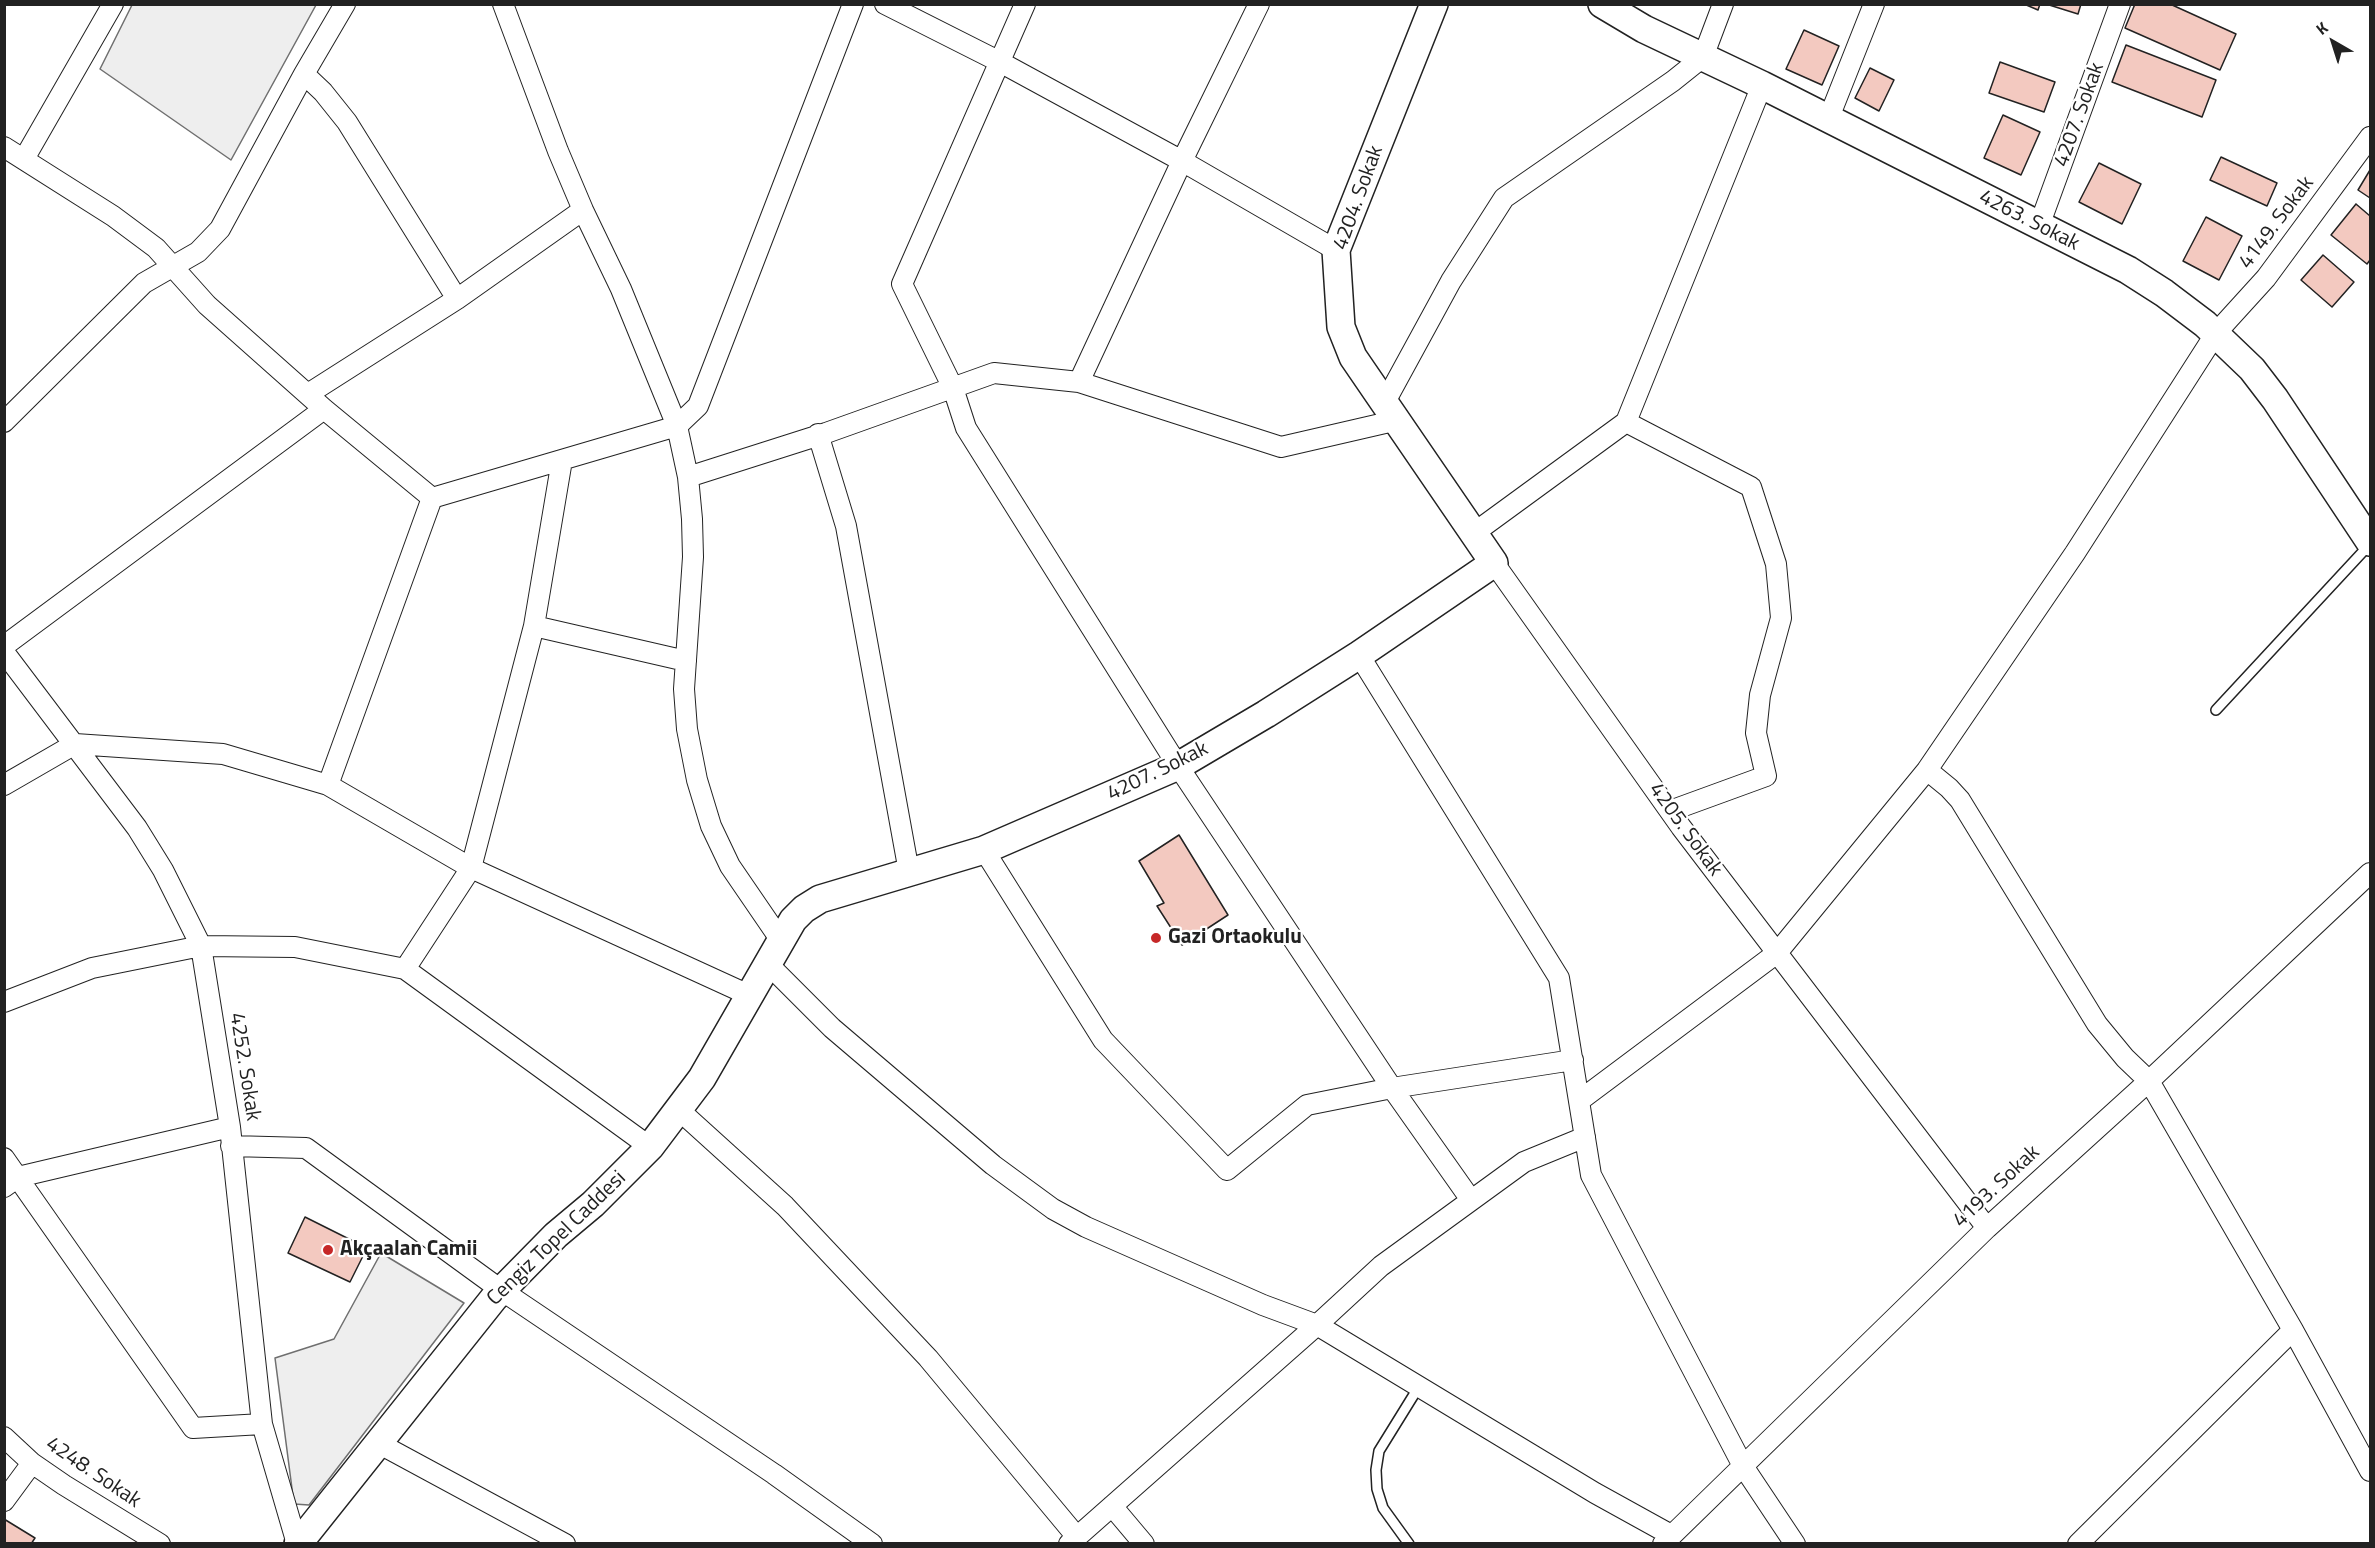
<!DOCTYPE html>
<html>
<head>
<meta charset="utf-8">
<style>
  body { margin:0 }
  #map { position:relative; width:2375px; height:1548px; overflow:hidden; background:#fff; font-family:"Titillium Web",sans-serif }
  canvas { display:block }
  .frame { position:absolute; inset:0; border:6px solid #222; pointer-events:none }
  .north { position:absolute; left:2303px; top:12px; width:60px; height:60px; -webkit-text-stroke:4px #fff; paint-order:stroke; rotate:321deg; font-size:16px; font-weight:700; line-height:24px; text-align:center; color:#222 }
  .north::after { content:''; display:block; margin:auto; width:21px; height:27px; background:#222; clip-path:polygon(50% 0,100% 100%,50% 72%,0 100%) }
</style>
</head>
<body>
<div id="map">
<canvas width="2375" height="1548"></canvas>
<div class="frame"></div>
<div class="north">K</div>
</div>
<script>
const ctx = document.querySelector('canvas').getContext('2d');
ctx.lineJoin = 'round';
function paint(path, color) { ctx.fillStyle = color; ctx.fill(path, 'evenodd'); }
const poly = rows => new Path2D(rows.map(r => 'M' + r).join(''));
function trace(path, color, width, dash) { ctx.strokeStyle = color; ctx.lineWidth = width; ctx.lineCap = dash ? 'butt' : 'round'; ctx.setLineDash(dash || []); ctx.stroke(path); }
function drawText(font, color, halo, rows, align = 'center') {
  ctx.font = font + ' "Titillium Web",sans-serif'; ctx.lineWidth = 4.5; ctx.setLineDash([]); ctx.textBaseline = 'middle'; ctx.strokeStyle = halo; ctx.fillStyle = color; for (const [text, x, y, turn = 0] of rows) {
    ctx.save(); ctx.translate(x, y); ctx.rotate((+turn || 0) * Math.PI / 180); ctx.textAlign = isNaN(turn) ? turn : align; if (halo) ctx.strokeText(text, 0, 0); ctx.fillText(text, 0, 0); ctx.restore();
  }
}
const green = poly([
  [132,5,316,5,231,160,100,69,132,5],
  [381,1253,464,1303,309,1505,294,1504,275,1358,334,1339,381,1253]
]);
const building = poly([
  [2024,4,2040,4,2038,10,2024,4],
  [2046,4,2081,4,2078,14,2046,4],
  [2135,4,2170,4,2236,34,2220,70,2125,28,2135,4],
  [1804,30,1839,46,1822,85,1786,69,1804,30],
  [2126,45,2216,80,2202,117,2112,82,2126,45],
  [2000,62,2055,82,2044,112,1989,93,2000,62],
  [1870,68,1894,80,1879,111,1855,98,1870,68],
  [2003,115,2040,132,2021,175,1984,158,2003,115],
  [2221,157,2277,183,2267,206,2210,180,2221,157],
  [2099,163,2141,184,2122,224,2079,202,2099,163],
  [2370,170,2370,198,2358,190,2370,170],
  [2356,204,2370,216,2370,260,2367,264,2331,235,2356,204],
  [2206,217,2242,236,2219,280,2183,261,2206,217],
  [2323,255,2354,282,2332,307,2301,280,2323,255],
  [1179,835,1228,915,1182,945,1157,906,1164,903,1139,861,1179,835],
  [305,1217,367,1248,350,1282,288,1253,305,1217],
  [4,1519,35,1538,31,1544,4,1544,4,1519]
]);
const lane = poly([
  [2216,710,2370,544],
  [1409,1544,1383,1508,1377,1489,1376,1470,1379,1451,1418,1388]
]);
const street = poly([
  [503,4,558,151,583,210,621,289,677,426,688,477,692,519,693,557,684,689,687,729,697,780,711,826,730,866,782,942],
  [885,4,1000,62,1182,161,1336,250],
  [1025,4,902,284,953,388,966,428,1178,766,1392,1088,1471,1200],
  [304,74,323,92,347,122,457,299],
  [1828,120,1874,4],
  [4,147,113,216,156,248,207,305,324,409,432,498,677,426,698,406,853,4],
  [24,159,113,4],
  [2039,226,2120,4],
  [1079,382,1182,161,1259,4],
  [308,394,457,299,583,210],
  [1385,402,1451,281,1504,198,1673,81,1703,57,1723,4],
  [4,422,144,283,198,252,220,229,304,74,345,4],
  [1626,422,1751,487,1776,564,1781,618,1760,695,1756,733,1766,776,1670,811],
  [818,434,846,526,909,872],
  [688,477,826,433,994,373,1079,382,1281,447,1398,420],
  [1474,533,1626,422,1762,85],
  [1494,563,1681,827,1987,1228],
  [534,626,686,661],
  [4,646,324,409],
  [4,652,137,828,163,870,201,946,230,1127,262,1424,297,1544],
  [1359,655,1559,978,1591,1175,1743,1466,1795,1544],
  [1927,770,1949,788,1960,800,2097,1024,2125,1058,2149,1081,2293,1330,2370,1471],
  [4,785,75,744,223,754,328,785,471,868,751,996],
  [328,785,432,498],
  [984,850,1103,1040,1227,1170,1307,1105,1392,1088,1573,1060],
  [769,965,832,1028,993,1165,1053,1209,1086,1227,1263,1305,1317,1325,1595,1493,1671,1535],
  [405,969,471,868,534,626,562,460],
  [4,1002,92,968,201,946,295,947,405,969,650,1147],
  [1579,1101,1777,953,1927,770,2075,553,2216,333,2266,278,2370,137],
  [679,1110,785,1206,928,1358,1077,1537],
  [231,1146,306,1148,501,1290,774,1474,872,1544],
  [4,1158,193,1428,262,1424],
  [4,1187,18,1177,230,1127],
  [4,1437,32,1463,64,1485,160,1544],
  [378,1443,565,1544],
  [4,1501,32,1463],
  [1112,1506,1144,1544],
  [1069,1544,1317,1325,1381,1266,1524,1162,1585,1137],
  [1663,1544,1987,1228,2149,1081,2370,873],
  [2078,1544,2293,1330]
]);
const secondary = poly([
  [1602,4,1644,29,1762,85,2128,270,2164,293,2205,324,2252,369,2275,399,2370,542],
  [298,1544,494,1298,556,1235,593,1204,650,1147,702,1078,793,920,804,909,820,899,984,850,1178,766,1266,714,1359,655,1494,563,1353,357,1341,327,1336,250,1434,4]
]);
const markers = [
  [1156,938,6,"#c62828"],
  [328,1250,6,"#c62828"]
];
const streetNames = [
  ["4207. Sokak",2080,115,-70],
  ["4204. Sokak",1359,198,-70],
  ["4263. Sokak",2029,221,27],
  ["4149. Sokak",2277,223,-53],
  ["4207. Sokak",1158,772,-26],
  ["4205. Sokak",1685,830,54],
  ["4252. Sokak",244,1067,81],
  ["4193. Sokak",1997,1187,-43],
  ["Cengiz Topel Caddesi",557,1239,-44],
  ["4248. Sokak",93,1473,34]
];
const poiNames = [
  ["Gazi Ortaokulu",1168,938],
  ["Akçaalan Camii",340,1250]
];
paint(green, '#eee');
trace(green, '#6f6f6f', 1.5);
paint(building, '#f3c9c0');
trace(building, '#222', 1.5);
trace(lane, '#222', 12);
trace(street, '#222', 22);
trace(secondary, '#222', 30);
trace(lane, '#fff', 9);
trace(street, '#fff', 20);
trace(secondary, '#fff', 27);
for (const [x, y, r, color] of markers) { const dot = new Path2D(); dot.arc(x, y, r, 0, 2 * Math.PI); ctx.fillStyle = color; ctx.fill(dot); trace(dot, '#fff', 2); }
drawText('21px', '#222', '#fff', streetNames);
drawText('bold 21px', '#222', '#fff', poiNames, 'left');
</script>
</body>
</html>
